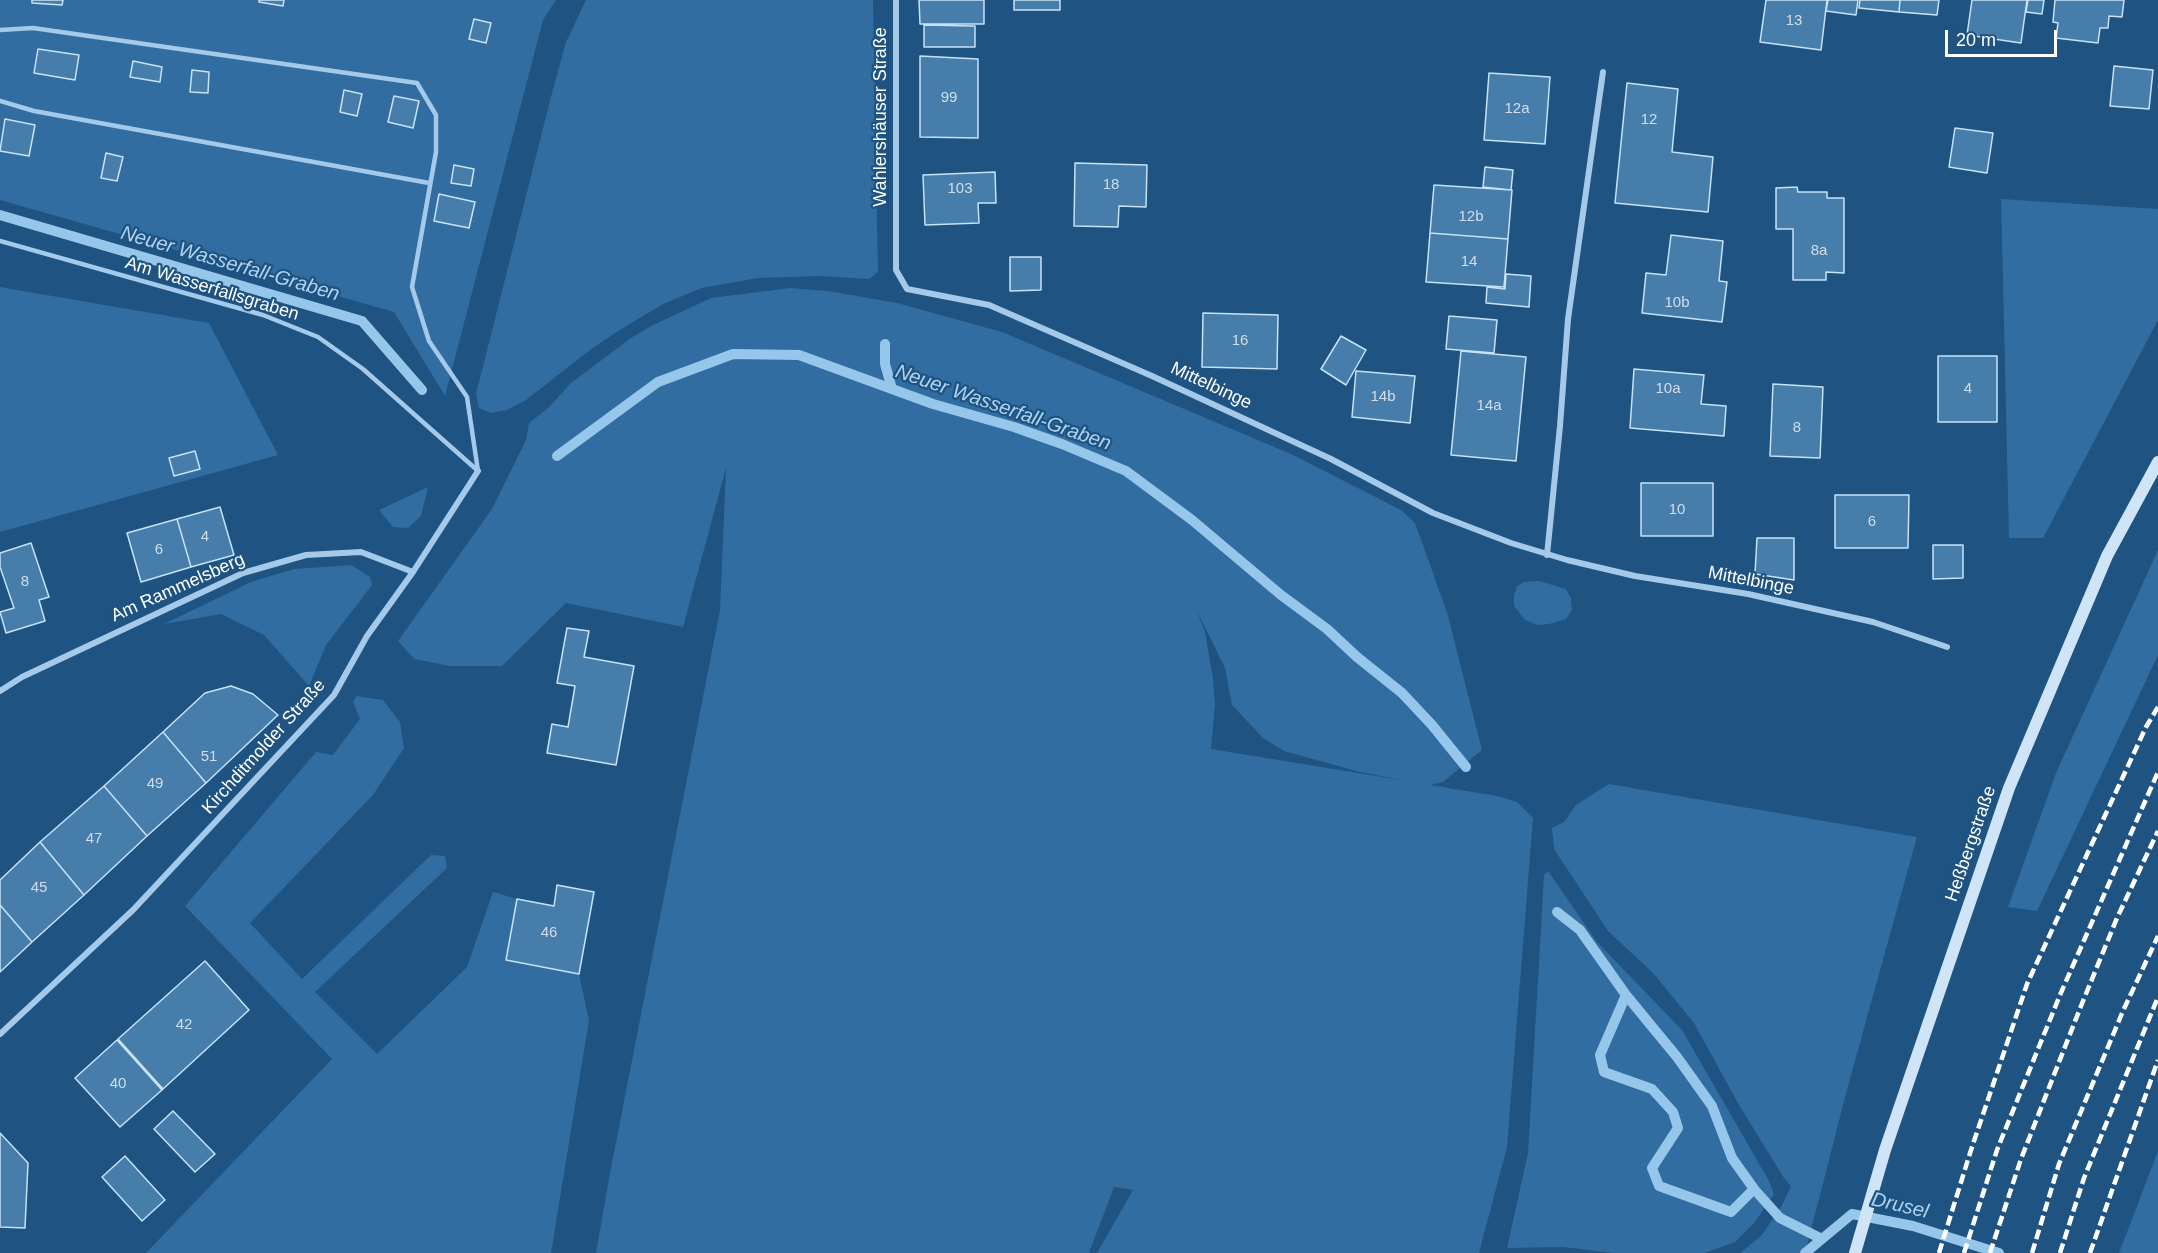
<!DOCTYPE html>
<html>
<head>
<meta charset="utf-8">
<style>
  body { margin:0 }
  #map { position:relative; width:2158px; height:1253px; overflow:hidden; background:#1e5382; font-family:Helvetica,sans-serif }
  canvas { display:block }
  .scale { position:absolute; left:1945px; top:30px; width:112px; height:27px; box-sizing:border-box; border:3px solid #fff; border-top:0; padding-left:8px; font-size:18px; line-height:21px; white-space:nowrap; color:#fff; -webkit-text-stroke:4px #1e5382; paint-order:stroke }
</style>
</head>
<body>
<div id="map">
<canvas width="2158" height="1253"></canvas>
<div class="scale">20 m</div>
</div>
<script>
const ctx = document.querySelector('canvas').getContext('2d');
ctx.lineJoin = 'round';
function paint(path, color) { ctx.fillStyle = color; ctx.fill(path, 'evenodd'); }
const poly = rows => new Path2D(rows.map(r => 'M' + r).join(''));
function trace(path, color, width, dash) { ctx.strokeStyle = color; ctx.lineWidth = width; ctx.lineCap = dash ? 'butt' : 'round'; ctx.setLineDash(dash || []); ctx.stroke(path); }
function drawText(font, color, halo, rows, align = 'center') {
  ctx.font = font + ' Helvetica,sans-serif'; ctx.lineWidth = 4.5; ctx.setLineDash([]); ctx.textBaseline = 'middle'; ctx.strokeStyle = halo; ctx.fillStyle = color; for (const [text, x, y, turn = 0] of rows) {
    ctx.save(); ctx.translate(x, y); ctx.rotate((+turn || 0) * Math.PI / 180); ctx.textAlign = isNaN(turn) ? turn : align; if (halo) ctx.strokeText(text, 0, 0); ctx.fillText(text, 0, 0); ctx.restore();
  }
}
const green = poly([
  [0,0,556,0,543,20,445,396,394,312,0,200],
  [586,0,873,0,878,272,869,279,821,276,758,278,702,288,663,304,615,333,590,350,526,400,507,410,491,413,479,408,476,394,553,89,566,42],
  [2001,199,2158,209,2158,320,2043,538,2009,538],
  [0,287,209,323,278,455,0,532],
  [790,288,828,291,897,303,1002,332,1291,454,1401,510,1415,523,1447,612,1482,750,1443,782,1430,785,1497,796,1517,802,1533,818,1507,1147,1479,1253,1097,1253,1133,1190,1114,1187,1089,1253,596,1253,610,1173,720,610,726,468,683,627,566,603,502,666,450,666,414,659,398,641,492,509,526,440,529,423,548,408,571,383,631,338,653,325,711,298],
  [1197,611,1225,668,1232,705,1263,738,1284,751,1360,772,1407,781,1211,749,1215,704,1213,679,1205,632],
  [428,487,421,516,408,528,393,527,379,510],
  [2158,550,2158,655,2037,911,2008,907,2056,773],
  [351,565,370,577,372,585,326,645,309,686,264,635,221,614,164,624,251,582,294,569],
  [1539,581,1566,589,1571,598,1572,610,1566,619,1549,624,1537,625,1525,620,1514,606,1514,595,1517,586,1524,582],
  [357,696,383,700,400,722,404,748,373,795,250,923,302,979,431,855,445,856,447,868,315,992,377,1054,467,967,493,892,517,899,506,960,579,974,589,1020,551,1253,146,1253,332,1059,185,906,316,752,333,755,360,719,353,702],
  [1609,784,1917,837,1848,1086,1805,1253,1740,1253,1762,1235,1782,1205,1791,1186,1784,1178,1739,1105,1694,1023,1653,973,1608,931,1554,849,1552,828,1564,822,1576,805],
  [1548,871,1597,942,1682,1030,1769,1181,1774,1194,1755,1222,1735,1242,1705,1253,1613,1253,1563,1247,1507,1248,1528,1153,1544,875],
  [2158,1151,2158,1253,2119,1253]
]);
const stream = poly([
  [0,215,362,321,422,390],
  [885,344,885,364,892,389],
  [557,456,658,382,733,354,799,355,933,404,1014,427,1062,444,1126,471,1192,520,1281,595,1327,629,1357,657,1402,693,1432,725,1466,767],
  [1557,912,1580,930,1626,995,1677,1057,1712,1106,1732,1158,1754,1189,1780,1218,1822,1239],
  [1626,995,1600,1055,1604,1072,1652,1089,1673,1112,1678,1128,1652,1168,1659,1186,1731,1212,1754,1189],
  [1805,1253,1852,1214,1913,1226,1999,1253]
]);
const building = poly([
  [32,0,63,0,62,5,32,3,32,0],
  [259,0,284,0,283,6,259,2,259,0],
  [919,0,984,0,984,24,920,24,919,0],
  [1014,0,1060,0,1060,10,1014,10,1014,0],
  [1766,0,1827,0,1821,50,1760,42,1766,0],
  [1828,0,1858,0,1856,15,1826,11,1828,0],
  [1860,0,1900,0,1899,12,1859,8,1860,0],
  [1900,0,1939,0,1937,15,1899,12,1900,0],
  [1972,0,2027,0,2021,43,1967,35,1972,0],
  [2028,0,2044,0,2042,14,2026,12,2028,0],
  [2055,0,2124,0,2122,17,2109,16,2108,28,2100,28,2098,43,2056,38,2058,23,2053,22,2055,0],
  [474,19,491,23,486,43,469,39,474,19],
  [924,25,975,26,975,47,924,47,924,25],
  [38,49,79,55,75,80,34,73,38,49],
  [920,56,978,59,978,138,920,137,920,56],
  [133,61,162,67,160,82,130,77,133,61],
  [2114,66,2153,70,2149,109,2110,106,2114,66],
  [192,70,209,72,208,93,190,92,192,70],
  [1489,73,1550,77,1545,144,1484,140,1489,73],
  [1627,83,1678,89,1672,152,1713,157,1708,212,1615,203,1627,83],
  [344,90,362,94,357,116,340,112,344,90],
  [394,96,419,101,413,128,388,122,394,96],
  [5,119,35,125,29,156,0,151,5,119],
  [1955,128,1993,133,1987,173,1949,167,1955,128],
  [106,153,123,157,117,181,101,178,106,153],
  [1075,163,1147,165,1146,207,1119,206,1118,227,1074,226,1075,163],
  [454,165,474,169,471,186,451,183,454,165],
  [1485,167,1513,170,1511,190,1483,187,1485,167],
  [995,172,996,203,978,203,979,223,925,225,923,175,995,172],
  [1434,185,1512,190,1508,239,1430,233,1434,185],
  [1797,187,1798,192,1827,192,1827,198,1844,198,1844,273,1826,272,1826,280,1793,280,1793,229,1776,229,1776,188,1797,187],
  [439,194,475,202,469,228,434,221,439,194],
  [1430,233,1508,239,1504,287,1426,282,1430,233],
  [1671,235,1723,241,1719,281,1727,282,1722,322,1642,313,1646,273,1666,275,1671,235],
  [1010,257,1041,257,1041,290,1010,291,1010,257],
  [1506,274,1531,276,1529,307,1486,303,1487,287,1505,289,1506,274],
  [1203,313,1278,315,1277,369,1202,367,1203,313],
  [1449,316,1497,320,1494,353,1446,349,1449,316],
  [1341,336,1366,350,1346,385,1321,369,1341,336],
  [1461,351,1526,357,1516,461,1451,455,1461,351],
  [1938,356,1997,356,1997,422,1938,422,1938,356],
  [1634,369,1704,375,1701,404,1726,406,1724,436,1630,428,1634,369],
  [1356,371,1415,376,1410,423,1352,417,1356,371],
  [1773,384,1823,387,1820,458,1770,456,1773,384],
  [195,451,200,469,174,476,169,458,195,451],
  [1641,483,1713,483,1713,536,1641,536,1641,483],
  [1835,495,1909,495,1908,548,1835,548,1835,495],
  [220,507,234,555,191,567,177,519,220,507],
  [177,519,191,567,141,582,127,533,177,519],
  [1757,538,1794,538,1794,580,1755,574,1757,538],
  [31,543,49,597,39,600,45,621,6,633,0,612,14,608,0,567,0,553,31,543],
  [1933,545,1963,545,1963,578,1933,579,1933,545],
  [567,628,589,631,584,657,634,666,616,765,547,753,552,724,568,727,575,686,557,683,567,628],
  [231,686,253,694,278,715,206,783,163,732,205,693,231,686],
  [163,732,206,783,147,836,104,786,163,732],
  [104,786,147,836,84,895,40,842,104,786],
  [40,842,84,895,32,942,0,905,0,880,40,842],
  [557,885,594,892,579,974,506,960,517,899,554,906,557,885],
  [0,905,32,942,0,972,0,905],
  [205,961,249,1010,163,1089,118,1039,205,961],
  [117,1040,162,1090,120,1127,75,1078,117,1040],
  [173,1111,215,1154,195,1172,154,1129,173,1111],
  [0,1133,28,1163,25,1228,0,1227,0,1133],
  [125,1156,165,1200,142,1221,102,1177,125,1156]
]);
const lane = poly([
  [0,30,33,28,417,83,436,115,436,152,412,287,429,341,467,397,478,471],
  [0,101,34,111,429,183],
  [0,241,263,315,318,337,363,369,477,470]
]);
const street = poly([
  [896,0,896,270,907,289,989,305,1152,376,1331,459,1433,513,1511,543,1567,560,1635,576,1748,594,1873,622,1947,647],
  [1547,555,1560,426,1568,319,1603,72],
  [0,691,22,677,243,573,306,555,361,552,413,572],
  [0,1034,133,910,334,695,367,636,413,572,478,471]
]);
const secondary = poly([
  [1855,1253,1885,1150,2009,788,2107,556,2158,462]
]);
const rail = poly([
  [1939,1253,1971,1150,2027,984,2146,727,2158,707],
  [1964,1253,1997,1150,2060,995,2158,772],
  [1990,1253,2021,1159,2081,1006,2117,918,2158,831],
  [2032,1253,2059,1164,2123,1011,2158,936],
  [2060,1253,2084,1178,2158,997],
  [2090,1253,2158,1060]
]);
const numberNames = [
  ["13",1794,21],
  ["99",949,98],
  ["12a",1517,109],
  ["12",1649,120],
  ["18",1111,185],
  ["103",960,189],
  ["12b",1471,217],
  ["8a",1819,251],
  ["14",1469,262],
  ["10b",1677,303],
  ["16",1240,341],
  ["10a",1668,389],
  ["4",1968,389],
  ["14b",1383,397],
  ["14a",1489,406],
  ["8",1797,428],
  ["10",1677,510],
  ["6",1872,522],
  ["4",205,537],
  ["6",159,550],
  ["8",25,582],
  ["51",209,757],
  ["49",155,784],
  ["47",94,839],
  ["45",39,888],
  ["46",549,933],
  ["42",184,1025],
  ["40",118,1084]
];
const streetNames = [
  ["Wahlershäuser Straße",881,117,-90],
  ["Am Wasserfallsgraben",212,289,17],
  ["Mittelbinge",1211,386,25],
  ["Mittelbinge",1751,581,11],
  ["Am Rammelsberg",178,588,-24],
  ["Kirchditmolder Straße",264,747,-48],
  ["Heßbergstraße",1971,844,-71]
];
const waterNames = [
  ["Neuer Wasserfall-Graben",230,264,16],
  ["Neuer Wasserfall-Graben",1003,408,19],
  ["Drusel",1900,1206,13]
];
paint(green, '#316da1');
trace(stream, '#97c6eb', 10);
paint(building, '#467dab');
trace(building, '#c8e2f7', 1.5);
trace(lane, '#a4c9e9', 4.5);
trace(street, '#a4c9e9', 6);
trace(secondary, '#cfe4f7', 12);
trace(rail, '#fff', 4.5, [10, 4.5]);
drawText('15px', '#d1deea', null, numberNames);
drawText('18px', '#fff', '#1e5382', streetNames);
drawText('italic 20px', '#afd3f1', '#1e5382', waterNames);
</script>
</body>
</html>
